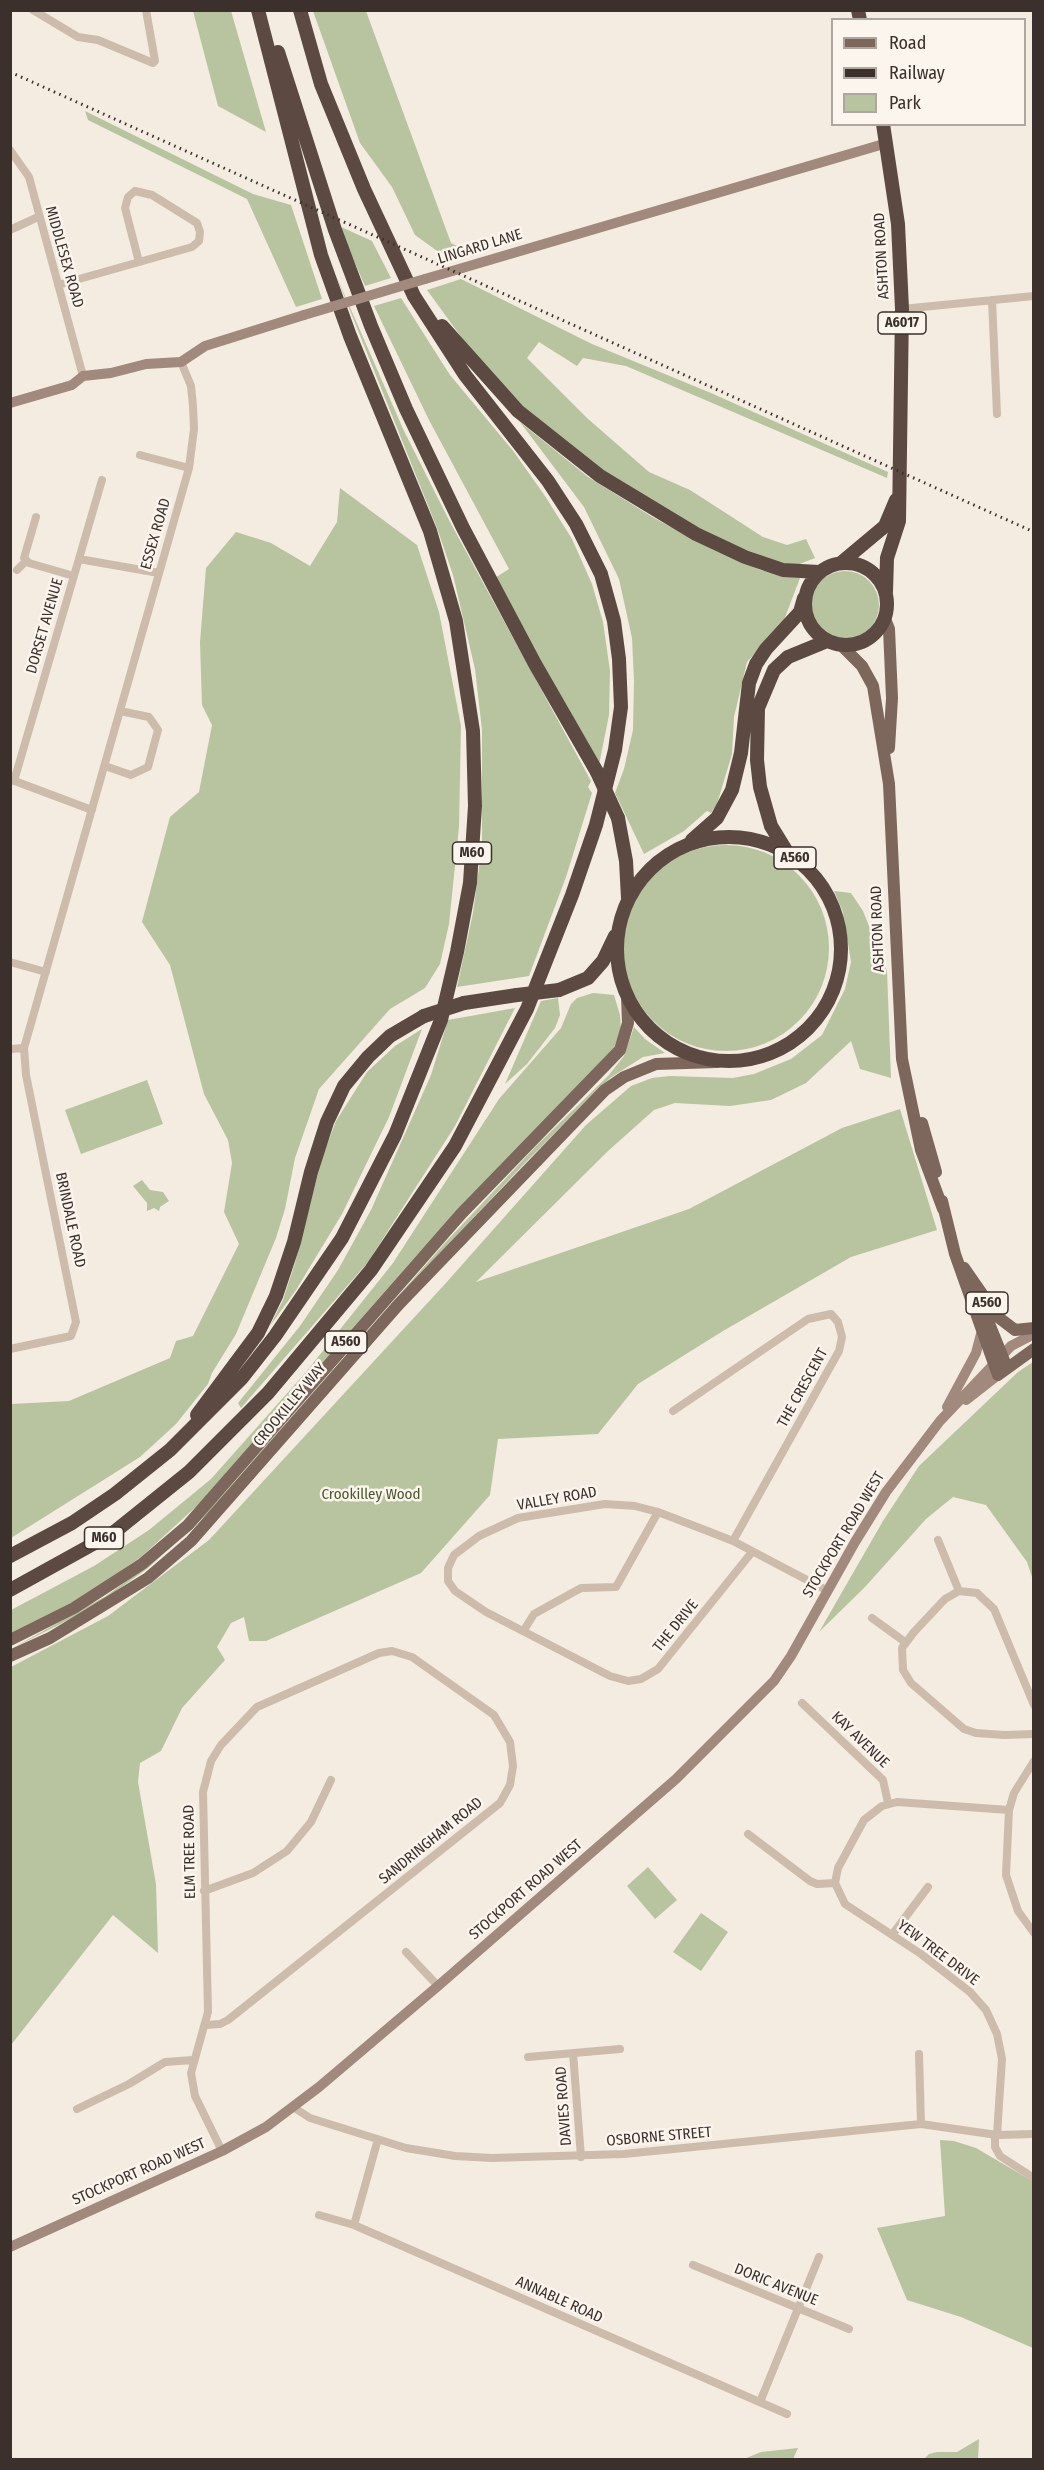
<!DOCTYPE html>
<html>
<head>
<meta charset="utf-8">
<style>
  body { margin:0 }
  #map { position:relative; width:1044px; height:2470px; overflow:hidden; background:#f4ebe1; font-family:"Fira Sans Condensed",sans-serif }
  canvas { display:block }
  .frame { position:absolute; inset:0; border:12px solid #3b302b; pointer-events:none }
  .legend { position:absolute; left:831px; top:18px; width:195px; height:108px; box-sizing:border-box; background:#fbf5ee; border:2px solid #aea6a0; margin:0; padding:8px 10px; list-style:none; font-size:18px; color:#3b302b }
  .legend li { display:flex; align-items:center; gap:12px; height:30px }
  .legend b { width:30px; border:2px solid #aea6a0 }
</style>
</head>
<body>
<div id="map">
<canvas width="1044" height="2470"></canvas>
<div class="frame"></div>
<ul class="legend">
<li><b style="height:8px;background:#7d675c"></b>Road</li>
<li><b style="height:8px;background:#3b302b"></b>Railway</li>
<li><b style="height:16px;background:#b8c4a0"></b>Park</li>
</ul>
</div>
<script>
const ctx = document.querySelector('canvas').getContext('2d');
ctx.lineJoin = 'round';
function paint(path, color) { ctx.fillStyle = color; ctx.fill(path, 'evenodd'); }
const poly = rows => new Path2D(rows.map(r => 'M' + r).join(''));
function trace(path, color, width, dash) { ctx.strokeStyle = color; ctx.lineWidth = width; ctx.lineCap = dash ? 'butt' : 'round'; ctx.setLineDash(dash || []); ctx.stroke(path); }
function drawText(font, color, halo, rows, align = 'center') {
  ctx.font = font + ' "Fira Sans Condensed",sans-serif'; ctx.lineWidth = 5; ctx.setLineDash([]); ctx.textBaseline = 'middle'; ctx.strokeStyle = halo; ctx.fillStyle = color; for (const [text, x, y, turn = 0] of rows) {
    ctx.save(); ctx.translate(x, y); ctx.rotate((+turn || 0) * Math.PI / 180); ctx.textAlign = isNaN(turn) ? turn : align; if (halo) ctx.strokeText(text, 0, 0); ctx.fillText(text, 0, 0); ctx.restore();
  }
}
const green = poly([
  [193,11,231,11,266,132,218,106],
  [313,11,366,11,451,243,459,247,440,253,415,235,392,187,360,143],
  [85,111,253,194,291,205,322,299,296,307,247,199,88,120],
  [339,226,372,241,391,278,365,286],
  [335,273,404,431,450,522,591,781,588,787,592,793,566,877,529,976,457,987,473,913,482,845,482,730,475,669,453,575,437,528],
  [461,279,592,344,711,393,888,472,887,478,626,366,583,358,577,366,539,342,527,358,587,418,649,472,690,490,763,537,787,545,806,539,815,558,797,565,783,564,726,542,674,516,618,482,534,417,483,367,427,290],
  [401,298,450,375,514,452,545,496,572,539,592,584,603,622,610,671,609,715,599,765,493,579,509,569,429,420,374,306],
  [520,422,588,477,654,518,714,550,760,570,800,578,784,620,747,662,734,717,732,754,717,804,711,813,707,811,684,831,644,854,615,793,624,769,633,730,634,681,632,638,619,579,584,507],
  [340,488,417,545,439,612,461,726,459,827,449,924,440,964,425,988,390,1009,319,1089,295,1158,285,1209,276,1238,236,1334,212,1373,208,1384,176,1424,140,1457,11,1538,11,1404,69,1401,170,1358,176,1341,193,1336,239,1244,224,1212,232,1163,228,1140,204,1094,170,965,142,922,170,817,199,792,212,725,202,705,200,642,206,568,236,532,271,543,310,566,337,522],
  '811 605a34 34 0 1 1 68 0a34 34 0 1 1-68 0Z',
  '623 948a103 103 0 1 1 206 0a103 103 0 1 1-206 0Z',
  [834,891,851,893,863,911,887,971,891,1078,860,1069,851,1041,806,1083,771,1100,730,1106,675,1103,654,1110,608,1151,476,1282,689,1209,842,1128,900,1109,937,1230,851,1257,723,1331,638,1384,598,1434,498,1439,490,1495,421,1573,266,1641,249,1641,244,1617,231,1623,217,1647,225,1660,182,1708,161,1751,140,1763,138,1782,156,1884,158,1953,113,1915,11,2045,11,1667,108,1616,209,1540,445,1284,586,1125,631,1086,652,1078,670,1076,733,1078,754,1074,791,1059,822,1035,845,989,851,962,843,912],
  [593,993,614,995,620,1015,621,1029,613,1051,416,1256,199,1504,141,1557,74,1602,11,1634,11,1610,94,1566,149,1530,211,1479,306,1372,393,1263,499,1099,561,1028,571,1004,577,998],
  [558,998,560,1015,555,1028,527,1064,505,1084,541,1001],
  [515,1008,455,1126,368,1262,241,1408,238,1403,300,1326,338,1270,371,1210,431,1075,448,1020],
  [634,1027,645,1039,665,1053,643,1057,610,1078,527,1161,423,1271,219,1503,148,1568,112,1594,82,1613,11,1649,106,1596,143,1569,186,1531,227,1490,444,1244,537,1145,608,1076,624,1056],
  [422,1029,389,1117,342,1214,296,1290,270,1326,283,1300,295,1263,322,1158,336,1121,367,1072,395,1046],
  [147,1080,163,1124,81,1154,65,1110],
  [142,1180,150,1190,163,1192,169,1201,160,1207,159,1211,154,1208,147,1211,147,1203,133,1186],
  [1033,1362,1033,1580,1027,1562,986,1505,953,1497,926,1519,865,1587,819,1632,883,1521,919,1466,1018,1372],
  [648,1867,677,1900,655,1919,627,1886],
  [701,1913,728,1932,701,1971,673,1952],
  [940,2140,954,2141,976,2148,1034,2182,1033,2348,961,2317,907,2300,877,2228,945,2216],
  [979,2439,978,2459,924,2459,929,2454,937,2452,957,2452],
  [798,2448,793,2459,744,2459,761,2452]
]);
const street = poly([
  [33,10,78,37,98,40,153,63,155,61,146,10],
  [10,150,29,177,83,376],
  [10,230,38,217],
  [58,285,192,247,199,241,200,232,197,223,152,195,135,191,128,197,125,208,139,262],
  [992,300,997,414],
  [902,309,1034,296],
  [140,455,189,468],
  [36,517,24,558,29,563,74,576],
  [79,559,159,573],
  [17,570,26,561],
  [105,766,131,775,148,767,158,730,149,717,120,711],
  [12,780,92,810],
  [14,781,102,480],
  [10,962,46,972],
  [10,1049,24,1048],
  [10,1349,71,1336,76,1322,26,1075,24,1048,189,468,194,429,193,406,191,386,181,362],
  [673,1411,808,1319,831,1314,838,1322,842,1337,839,1351,733,1541],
  [938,1540,959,1591],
  [752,1552,658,1669,641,1679,628,1681,610,1676,486,1612,455,1591,448,1581,448,1568,454,1555,479,1536,518,1518,605,1504,635,1506,658,1512,705,1530,733,1541,828,1591],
  [872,1618,905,1642],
  [524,1630,534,1614,581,1588,616,1587,658,1512],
  [802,1703,883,1780,888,1803],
  [1034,1705,994,1609,977,1593,959,1591,945,1599,914,1632,902,1648,903,1670,911,1683,964,1729,976,1733,1004,1735,1034,1734],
  [1034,1761,1014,1793,1009,1810,1006,1875,1018,1911,1034,1933],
  [748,1834,810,1881,817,1884,835,1883],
  [204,1891,253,1873,287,1851,311,1822,331,1780],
  [892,1935,928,1887],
  [406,1952,438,1986],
  [206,2025,220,2024,228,2020,500,1803,510,1785,513,1766,510,1742,494,1715,412,1657,392,1651,379,1653,257,1707,221,1745,211,1761,203,1792,208,2012,191,2073,195,2096,222,2151],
  [573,2053,581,2157],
  [919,2054,921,2124],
  [528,2057,620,2049],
  [293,2107,310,2118,406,2148,455,2156,492,2158,624,2154,921,2124,997,2135,1034,2134],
  [77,2109,129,2084,165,2062,193,2060],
  [995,2134,995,2147,1000,2156,1034,2178],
  [997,2135,1002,2059,997,2034,986,2010,970,1992,921,1954,845,1904,835,1883,838,1868,864,1820,882,1806,897,1802,1009,1810],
  [319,2215,354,2225,787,2414],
  [354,2225,378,2139],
  [693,2265,849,2329],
  [760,2402,819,2257]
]);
const secondary = poly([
  [425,279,887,143],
  [10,403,72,385,83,376,111,373,146,364,181,362,205,346,304,315],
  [966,1400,998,1375],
  [947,1407,976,1353,981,1334],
  [10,2247,222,2151,266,2127,319,2087,438,1986,676,1779,774,1681,791,1656,855,1542,886,1492,940,1421,1011,1346,1034,1334]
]);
const primary = poly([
  [885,619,889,629,892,698,889,748],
  [841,645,862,666,873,686,889,784,902,1059,921,1150,943,1209],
  [922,1123,936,1172],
  [942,1201,955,1254,998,1375,1034,1349],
  [964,1268,998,1317,1015,1330,1034,1328],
  [980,1301,1007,1368],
  [10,1640,74,1608,142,1564,188,1525,461,1214,620,1050,628,1023,627,997],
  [10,1656,50,1638,148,1578,191,1541,399,1304,605,1090,624,1077,656,1064,717,1062]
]);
const highway = poly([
  [858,10,860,20],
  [278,52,335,230,371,326,406,409,463,528,535,664,597,772],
  [883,124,898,224,902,309,899,521,887,558,886,592],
  [442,326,518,411,600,476,696,534,745,557,783,570,819,572],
  [842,562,885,526,896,500],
  '805 604a41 41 0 1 1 82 0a41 41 0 1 1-82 0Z',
  [618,818,626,861,628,898],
  '617 949a112 112 0 1 1 224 0a112 112 0 1 1-224 0Z',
  [692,840,717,818,732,790,741,753,749,683,756,664,766,649,800,612,804,598],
  [787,852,771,826,760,787,757,760,758,708,774,670,788,657,827,641],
  [559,990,588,978,603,961,615,936],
  [464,1003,517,995],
  [197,1415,258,1333,276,1296,294,1242,311,1172,327,1122,344,1086,368,1057,390,1036,424,1016],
  [10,1556,72,1523,115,1494,170,1450,242,1378,275,1336,342,1238,395,1135,441,1020,457,952,470,883,475,806,473,731,456,621,430,531,350,336,321,255,258,10],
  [10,1590,113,1533,189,1472,268,1393,371,1270,455,1146,527,1009,572,895,596,825,615,750,621,707,619,659,614,621,601,574,576,524,548,481,465,375,414,296,364,189,321,84,300,10]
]);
const rail = poly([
  [10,72,1034,532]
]);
const secondaryBridge = poly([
  [304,315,425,279]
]);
const highwayBridge = poly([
  [597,772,618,818],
  [517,995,559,990],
  [424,1016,464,1003]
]);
const shields = [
  [902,323,48],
  [472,853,39],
  [795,858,42],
  [987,1303,42],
  [346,1342,42],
  [104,1538,39]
];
const shieldNames = [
  ["A6017",902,323],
  ["M60",472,853],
  ["A560",795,858],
  ["A560",987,1303],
  ["A560",346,1342],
  ["M60",104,1538]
];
const streetNames = [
  ["LINGARD LANE",480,247,-17],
  ["ASHTON ROAD",882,256,-93],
  ["MIDDLESEX ROAD",64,257,74],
  ["ESSEX ROAD",156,534,-74],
  ["DORSET AVENUE",45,626,-74],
  ["ASHTON ROAD",878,929,-92],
  ["BRINDALE ROAD",70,1220,78],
  ["THE CRESCENT",803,1388,-61],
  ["CROOKILLEY WAY",290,1405,-50],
  ["VALLEY ROAD",557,1499,-10],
  ["STOCKPORT ROAD WEST",844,1535,-59],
  ["THE DRIVE",676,1626,-51],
  ["KAY AVENUE",860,1740,44],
  ["SANDRINGHAM ROAD",431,1841,-39],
  ["ELM TREE ROAD",190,1852,-91],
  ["STOCKPORT ROAD WEST",526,1890,-41],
  ["YEW TREE DRIVE",938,1953,37],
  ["DAVIES ROAD",564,2106,-94],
  ["OSBORNE STREET",659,2137,-5],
  ["STOCKPORT ROAD WEST",139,2172,-24],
  ["DORIC AVENUE",776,2285,22],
  ["ANNABLE ROAD",559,2300,24]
];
const parkNames = [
  ["Crookilley Wood",371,1495]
];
paint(green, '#b8c4a0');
trace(street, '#cdbbac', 8);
trace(secondary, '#a18a7d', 10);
trace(primary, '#7d675c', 12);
trace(highway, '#5c4a42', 14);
trace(rail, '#3b302b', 3, [1.5, 4.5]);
trace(secondaryBridge, '#a18a7d', 10);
trace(highwayBridge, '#5c4a42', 14);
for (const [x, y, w] of shields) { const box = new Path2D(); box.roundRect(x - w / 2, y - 11, w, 22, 4.5); ctx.fillStyle = '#fbf5ee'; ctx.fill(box); trace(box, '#3b302b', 1.5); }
drawText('bold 14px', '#3b302b', null, shieldNames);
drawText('15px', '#3b302b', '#fbf5ee', streetNames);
drawText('15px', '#4a5a2e', '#fbf5ee', parkNames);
</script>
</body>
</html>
